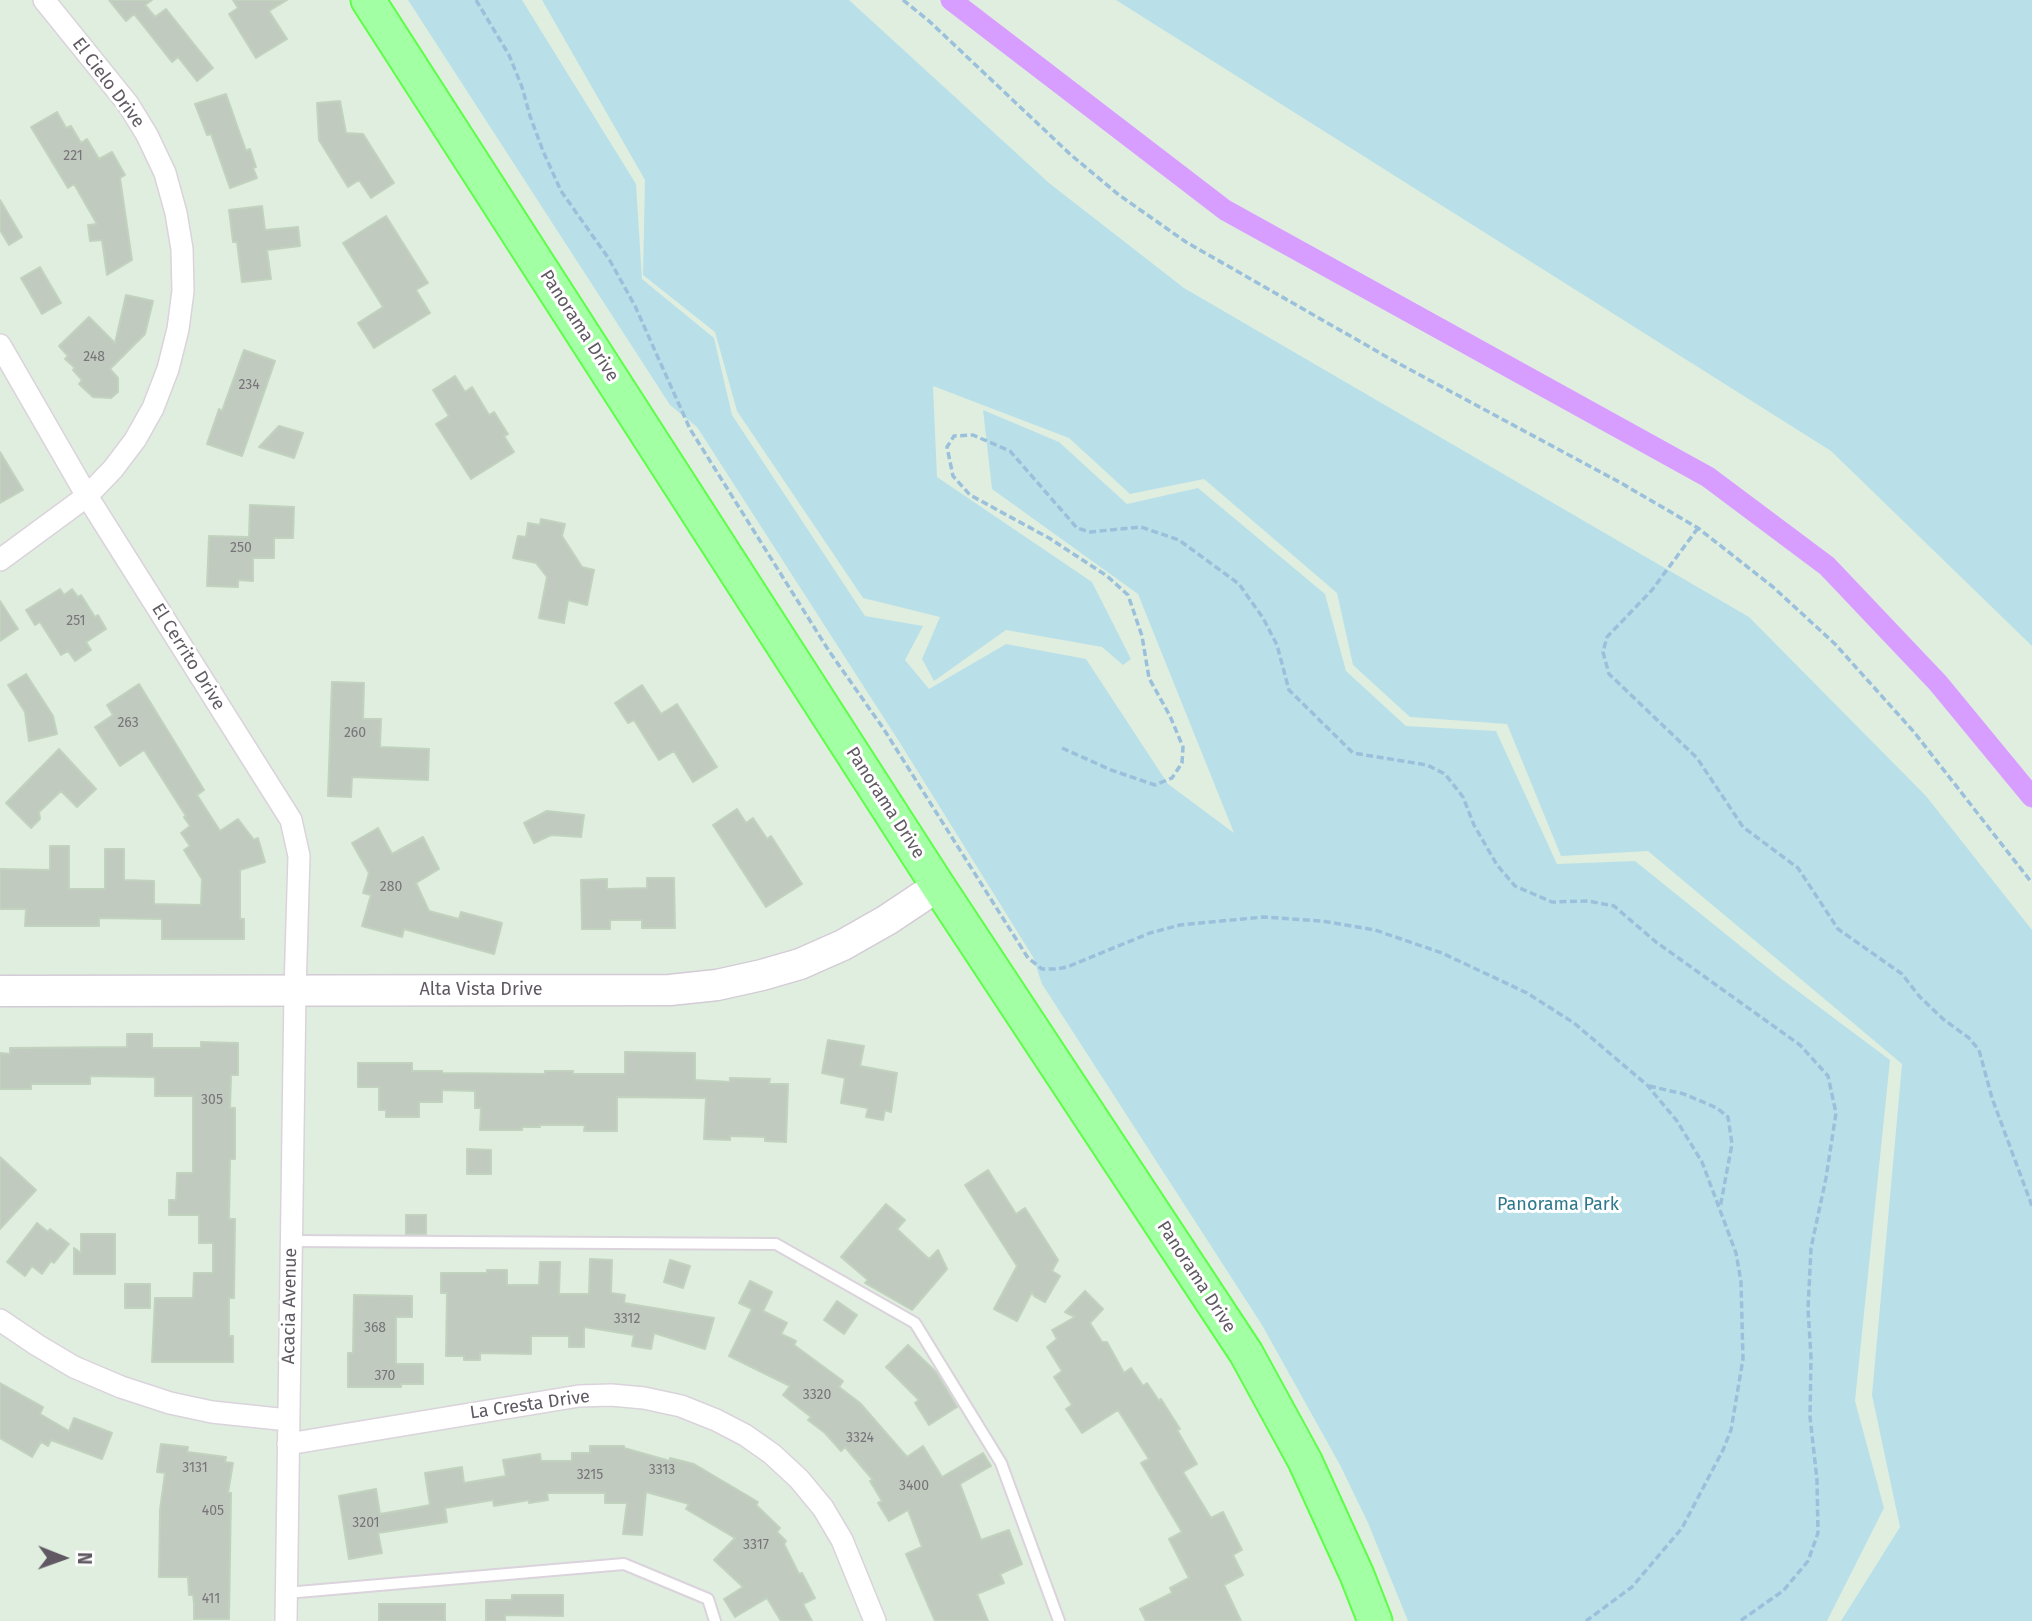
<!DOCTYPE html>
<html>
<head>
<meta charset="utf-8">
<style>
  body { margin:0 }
  #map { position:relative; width:2032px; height:1621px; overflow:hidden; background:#e0eee0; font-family:"Fira Sans",sans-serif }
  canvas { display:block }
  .north { position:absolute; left:28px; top:1523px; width:70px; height:70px; -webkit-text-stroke:5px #fff; paint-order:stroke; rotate:91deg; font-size:19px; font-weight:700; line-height:28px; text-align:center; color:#605963 }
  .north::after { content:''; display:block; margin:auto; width:24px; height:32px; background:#605963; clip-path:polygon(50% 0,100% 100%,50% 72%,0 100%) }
</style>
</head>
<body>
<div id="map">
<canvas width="2032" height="1621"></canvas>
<div class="north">N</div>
</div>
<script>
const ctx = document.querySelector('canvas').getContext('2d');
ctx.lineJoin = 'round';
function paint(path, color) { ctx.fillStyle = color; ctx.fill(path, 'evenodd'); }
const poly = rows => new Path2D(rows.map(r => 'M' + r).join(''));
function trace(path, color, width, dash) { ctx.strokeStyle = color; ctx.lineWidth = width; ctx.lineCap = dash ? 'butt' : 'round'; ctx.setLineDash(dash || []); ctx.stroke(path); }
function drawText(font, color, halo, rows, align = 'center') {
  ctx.font = font + ' "Fira Sans",sans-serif'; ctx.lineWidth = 6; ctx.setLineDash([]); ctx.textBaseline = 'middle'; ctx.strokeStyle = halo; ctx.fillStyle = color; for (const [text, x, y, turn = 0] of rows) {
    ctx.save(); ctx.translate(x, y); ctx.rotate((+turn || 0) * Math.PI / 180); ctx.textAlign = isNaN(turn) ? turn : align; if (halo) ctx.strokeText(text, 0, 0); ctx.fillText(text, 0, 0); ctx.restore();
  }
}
const green = poly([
  [408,0,522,0,636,184,642,279,714,338,732,415,865,616,923,626,905,660,929,689,1006,644,1086,659,1168,784,1234,833,1138,594,992,489,983,410,1059,442,1127,504,1198,488,1325,594,1346,671,1406,726,1496,731,1557,864,1635,861,1779,977,1890,1060,1855,1401,1884,1508,1827,1621,1408,1621,1368,1523,1340,1465,1262,1325,1042,984,1033,957,900,743,697,427,670,405],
  [542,0,849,0,1049,183,1184,288,1749,617,1926,796,2032,930,2032,1621,1841,1621,1900,1527,1872,1395,1902,1064,1648,851,1561,856,1507,724,1410,717,1353,665,1337,593,1204,479,1130,494,1069,438,933,386,937,477,1092,582,1131,659,1123,665,1102,647,1006,630,934,681,922,659,940,617,863,598,737,411,715,332,643,275,645,180],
  [1116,0,2032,0,2032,646,1831,451]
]);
const canal = poly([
  [951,0,1225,210,1708,477,1827,566,1938,683,2032,797]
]);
const building = poly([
  [109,0,152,0,145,5,155,17,166,9,213,68,197,81,178,57,172,62,134,14,126,21,109,0],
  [233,0,287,0,269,11,287,39,256,58,229,14,238,8,233,0],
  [226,94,246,151,250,149,256,167,253,168,257,178,230,188,211,134,207,135,195,104,226,94],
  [340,101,346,133,363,134,394,183,371,198,359,180,348,187,319,140,317,103,340,101],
  [57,112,66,128,71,126,81,143,87,139,99,159,112,152,125,175,120,178,132,260,107,275,102,240,90,241,88,225,97,224,74,184,68,188,31,127,57,112],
  [0,200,22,237,9,245,0,230,0,200],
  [262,206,265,230,298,227,300,246,267,250,271,279,242,282,237,242,233,242,229,210,262,206],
  [386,216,428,283,416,290,430,313,374,348,358,323,383,307,343,243,386,216],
  [40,267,61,303,42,314,21,278,40,267],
  [126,295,153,301,145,334,110,369,118,378,118,392,111,398,93,397,79,384,82,380,73,370,75,368,65,359,68,356,59,346,89,317,115,343,126,295],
  [244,350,275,361,242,456,207,444,219,409,222,411,244,350],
  [455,376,465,392,472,387,489,415,494,412,508,434,504,436,514,452,471,479,436,424,449,416,433,390,455,376],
  [279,426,303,433,294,458,259,447,279,426],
  [0,452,23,490,0,503,0,452],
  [250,505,294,507,293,538,274,538,274,558,253,558,253,581,238,580,238,587,207,586,209,536,249,537,250,505],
  [541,519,565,524,562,536,582,567,594,570,587,605,568,600,564,623,539,618,547,577,536,563,513,558,518,536,526,537,528,523,540,525,541,519],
  [60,589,64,595,72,589,78,597,81,595,95,617,98,615,106,629,86,642,91,650,75,661,68,651,61,655,40,622,35,625,26,610,60,589],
  [0,601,18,629,0,641,0,601],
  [26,674,53,716,57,734,29,741,25,712,8,685,26,674],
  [332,682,364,683,363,719,381,719,380,747,429,749,428,780,352,777,351,797,328,796,332,682],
  [139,684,204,790,197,795,220,831,238,819,254,840,258,838,265,862,240,870,240,919,244,919,244,939,162,939,162,919,99,918,99,926,25,926,26,909,0,909,0,869,50,870,50,846,69,846,69,889,105,889,105,849,124,849,124,880,154,881,154,904,201,905,202,879,184,850,190,846,181,833,190,826,184,817,186,816,144,750,120,766,95,727,113,715,107,705,139,684],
  [642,685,661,714,677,704,717,767,693,782,674,751,659,760,634,720,628,723,615,703,642,685],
  [59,749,96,789,77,807,61,791,39,812,40,819,31,828,6,803,59,749],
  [737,809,746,823,753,818,767,839,771,836,802,884,766,907,713,825,737,809],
  [547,811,584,815,581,837,551,835,534,843,524,823,547,811],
  [378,828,392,854,423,837,439,869,416,883,429,911,459,919,461,912,502,923,494,954,404,929,402,937,362,926,371,895,363,893,369,873,352,843,378,828],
  [647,878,674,878,675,928,642,928,642,920,610,920,610,929,582,929,581,880,607,879,607,889,647,888,647,878],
  [127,1034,152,1034,152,1048,201,1048,201,1042,238,1043,238,1075,231,1075,230,1108,235,1108,235,1159,230,1159,229,1219,235,1219,234,1298,229,1298,229,1336,233,1336,233,1362,152,1362,155,1298,193,1298,194,1273,213,1273,213,1243,199,1243,199,1215,169,1215,169,1200,176,1200,177,1173,193,1173,193,1096,155,1096,155,1077,90,1076,90,1084,31,1084,31,1089,0,1089,0,1053,10,1054,10,1048,127,1047,127,1034],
  [828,1040,864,1046,860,1066,897,1073,891,1112,885,1110,883,1120,866,1117,868,1108,841,1103,845,1078,822,1073,828,1040],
  [625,1052,695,1053,695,1080,730,1082,730,1078,770,1079,769,1084,788,1084,786,1142,765,1141,765,1137,730,1136,730,1140,704,1139,706,1098,617,1097,617,1131,584,1131,585,1125,540,1125,540,1127,522,1127,522,1130,480,1130,481,1108,475,1108,475,1091,442,1090,442,1102,419,1102,419,1117,386,1117,386,1110,379,1110,379,1087,358,1087,358,1063,412,1063,412,1071,442,1071,442,1073,545,1074,545,1071,573,1071,573,1074,625,1074,625,1052],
  [467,1149,491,1150,491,1174,467,1174,467,1149],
  [0,1157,36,1190,0,1229,0,1157],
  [988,1170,1016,1214,1025,1208,1058,1260,1052,1271,1060,1276,1045,1302,1034,1296,1032,1292,1017,1321,994,1309,1017,1266,965,1185,988,1170],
  [886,1204,905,1220,897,1229,929,1259,938,1250,947,1269,912,1310,865,1283,868,1280,841,1257,886,1204],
  [406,1215,426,1215,426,1234,406,1234,406,1215],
  [37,1223,48,1232,50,1229,69,1244,54,1263,51,1261,42,1274,32,1266,25,1276,7,1262,37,1223],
  [81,1234,115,1234,115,1274,74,1274,74,1248,81,1253,81,1234],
  [590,1259,612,1260,611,1293,625,1295,624,1303,714,1318,705,1349,654,1333,651,1349,632,1346,634,1335,584,1327,584,1347,569,1347,569,1336,531,1336,531,1354,480,1353,480,1360,464,1360,464,1356,446,1356,447,1293,441,1293,441,1273,487,1273,487,1270,507,1270,507,1285,539,1285,540,1262,560,1262,559,1294,589,1294,590,1259],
  [670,1260,690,1266,683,1288,664,1282,670,1260],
  [750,1281,772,1292,763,1311,787,1323,781,1334,796,1341,794,1345,843,1381,839,1387,860,1403,907,1457,923,1446,942,1477,983,1453,991,1466,960,1484,981,1540,1009,1530,1022,1564,1000,1574,1004,1583,977,1594,988,1621,935,1621,906,1554,922,1547,908,1510,889,1521,878,1503,882,1501,870,1481,873,1480,845,1447,841,1451,825,1433,808,1420,811,1417,783,1395,790,1386,729,1356,752,1309,739,1303,750,1281],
  [125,1284,150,1284,150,1308,125,1308,125,1284],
  [1085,1291,1103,1309,1090,1323,1102,1342,1107,1342,1124,1373,1131,1368,1143,1386,1147,1383,1159,1401,1161,1399,1180,1429,1177,1430,1197,1464,1183,1472,1211,1518,1223,1512,1242,1550,1233,1555,1243,1575,1224,1585,1241,1621,1146,1621,1140,1609,1172,1593,1170,1588,1189,1578,1169,1539,1182,1532,1141,1463,1149,1459,1118,1410,1082,1433,1066,1409,1072,1405,1054,1377,1062,1371,1047,1347,1057,1339,1052,1330,1075,1317,1065,1312,1085,1291],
  [354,1295,412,1296,412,1317,396,1317,396,1364,423,1364,423,1384,401,1384,401,1387,348,1387,348,1353,353,1353,354,1295],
  [837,1301,857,1315,844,1334,824,1320,837,1301],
  [908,1345,936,1372,957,1407,929,1425,915,1403,919,1400,886,1367,908,1345],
  [0,1383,43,1407,40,1414,69,1431,74,1418,112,1433,102,1459,51,1440,48,1446,41,1442,32,1457,0,1438,0,1383],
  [161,1444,188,1447,187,1452,226,1457,225,1462,233,1463,228,1493,231,1493,229,1619,194,1619,194,1603,193,1595,189,1595,188,1577,159,1577,160,1510,165,1473,157,1472,161,1444],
  [590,1446,624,1446,624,1448,670,1461,670,1458,694,1464,758,1502,756,1505,780,1528,777,1532,786,1541,784,1544,799,1574,802,1573,815,1598,803,1604,812,1621,781,1621,767,1598,735,1617,724,1599,743,1587,714,1560,735,1538,686,1509,689,1504,646,1492,642,1535,623,1534,627,1503,605,1503,605,1493,547,1493,548,1500,529,1503,529,1500,494,1506,493,1500,445,1508,447,1522,378,1533,382,1553,349,1559,339,1496,376,1489,380,1514,409,1509,430,1505,425,1473,462,1467,464,1483,506,1476,503,1460,540,1454,541,1461,572,1461,572,1453,590,1453,590,1446],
  [512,1595,563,1595,563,1616,505,1615,505,1621,486,1621,486,1600,512,1600,512,1595],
  [379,1604,445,1604,445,1621,379,1621,379,1604]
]);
const path = poly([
  [476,0,509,55,522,87,530,116,543,151,561,191,609,259,635,306,690,429,829,651,883,728,1028,958,1042,969,1056,969,1067,967,1150,933,1180,925,1264,917,1322,921,1375,930,1442,953,1527,993,1574,1023,1647,1085,1677,1121,1702,1162,1736,1253,1741,1282,1743,1359,1731,1430,1723,1450,1682,1528,1632,1587,1586,1621],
  [903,0,929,21,1071,155,1119,195,1186,242,1394,361,1621,483,1698,528,1773,587,1835,644,1914,732,2032,883],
  [1698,528,1652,590,1607,637,1603,652,1609,674,1697,758,1743,827,1798,868,1838,929,1902,974,1919,996,1943,1019,1969,1038,1979,1050,1992,1098,2032,1206],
  [1062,748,1111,770,1155,785,1172,778,1182,763,1183,747,1170,716,1149,678,1142,636,1128,595,1107,576,1049,538,970,495,953,476,947,447,954,436,973,435,1010,451,1077,528,1090,532,1141,527,1179,540,1239,584,1263,618,1277,645,1289,690,1353,753,1427,765,1445,774,1463,797,1474,825,1497,865,1515,886,1552,902,1588,901,1614,906,1656,942,1800,1045,1828,1076,1836,1113,1826,1178,1811,1248,1808,1309,1811,1357,1810,1417,1817,1480,1818,1533,1808,1561,1783,1591,1740,1621],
  [1649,1086,1684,1094,1717,1108,1728,1117,1732,1144,1720,1208]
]);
const lane = poly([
  [291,1241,776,1244,915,1323,1001,1463,1059,1621],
  [286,1593,624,1564,708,1599,715,1621]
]);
const street = poly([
  [0,345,87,496,291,820,299,856,295,991,286,1621],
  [0,560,87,496,113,469,135,440,153,408,168,369,178,329,183,291,182,249,176,213,165,173,147,135,128,104,44,0],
  [0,1320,37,1345,74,1367,121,1387,170,1403,212,1412,288,1420],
  [288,1444,579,1396,611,1395,644,1398,681,1406,716,1420,745,1435,772,1454,799,1479,823,1508,842,1540,875,1621]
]);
const secondary = poly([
  [0,991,670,990,717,985,762,975,800,964,843,945,887,920,938,886]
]);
const primary = poly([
  [368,0,938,886,1246,1353,1305,1461,1357,1575,1375,1621]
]);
const numberNames = [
  ["221",73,156],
  ["248",94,357],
  ["234",249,385],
  ["250",241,548],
  ["251",76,621],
  ["263",128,723],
  ["260",355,733],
  ["280",391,887],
  ["305",212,1100],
  ["3312",627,1319],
  ["368",375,1328],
  ["370",385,1376],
  ["3320",817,1395],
  ["3324",860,1438],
  ["3131",195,1468],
  ["3313",662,1470],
  ["3215",590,1475],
  ["3400",914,1486],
  ["405",213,1511],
  ["3201",366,1523],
  ["3317",756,1545],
  ["411",211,1599]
];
const streetNames = [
  ["El Cielo Drive",108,83,53],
  ["Panorama Drive",579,326,57],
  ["El Cerrito Drive",188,657,58],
  ["Panorama Drive",885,803,57],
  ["Alta Vista Drive",481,990],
  ["Panorama Drive",1196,1277,57],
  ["Acacia Avenue",290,1306,-89],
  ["La Cresta Drive",530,1405,-8]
];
const parkNames = [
  ["Panorama Park",1558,1205]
];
paint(green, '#b9e0e8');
trace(canal, '#d89eff', 21);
paint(building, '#c1cabf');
trace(building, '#c1d3be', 2);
trace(lane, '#dad3db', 14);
trace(street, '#dad3db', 24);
trace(secondary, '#d3cbd5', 33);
trace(primary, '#5dfe48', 37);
trace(path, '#9bc0db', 3.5, [7, 3.5]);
trace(lane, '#fff', 10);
trace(street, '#fff', 21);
trace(secondary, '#fff', 30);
trace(primary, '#a3ffa3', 33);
drawText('14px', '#78757a', null, numberNames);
drawText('18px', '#605963', '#fff', streetNames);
drawText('18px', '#2e788c', '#fff', parkNames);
</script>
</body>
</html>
